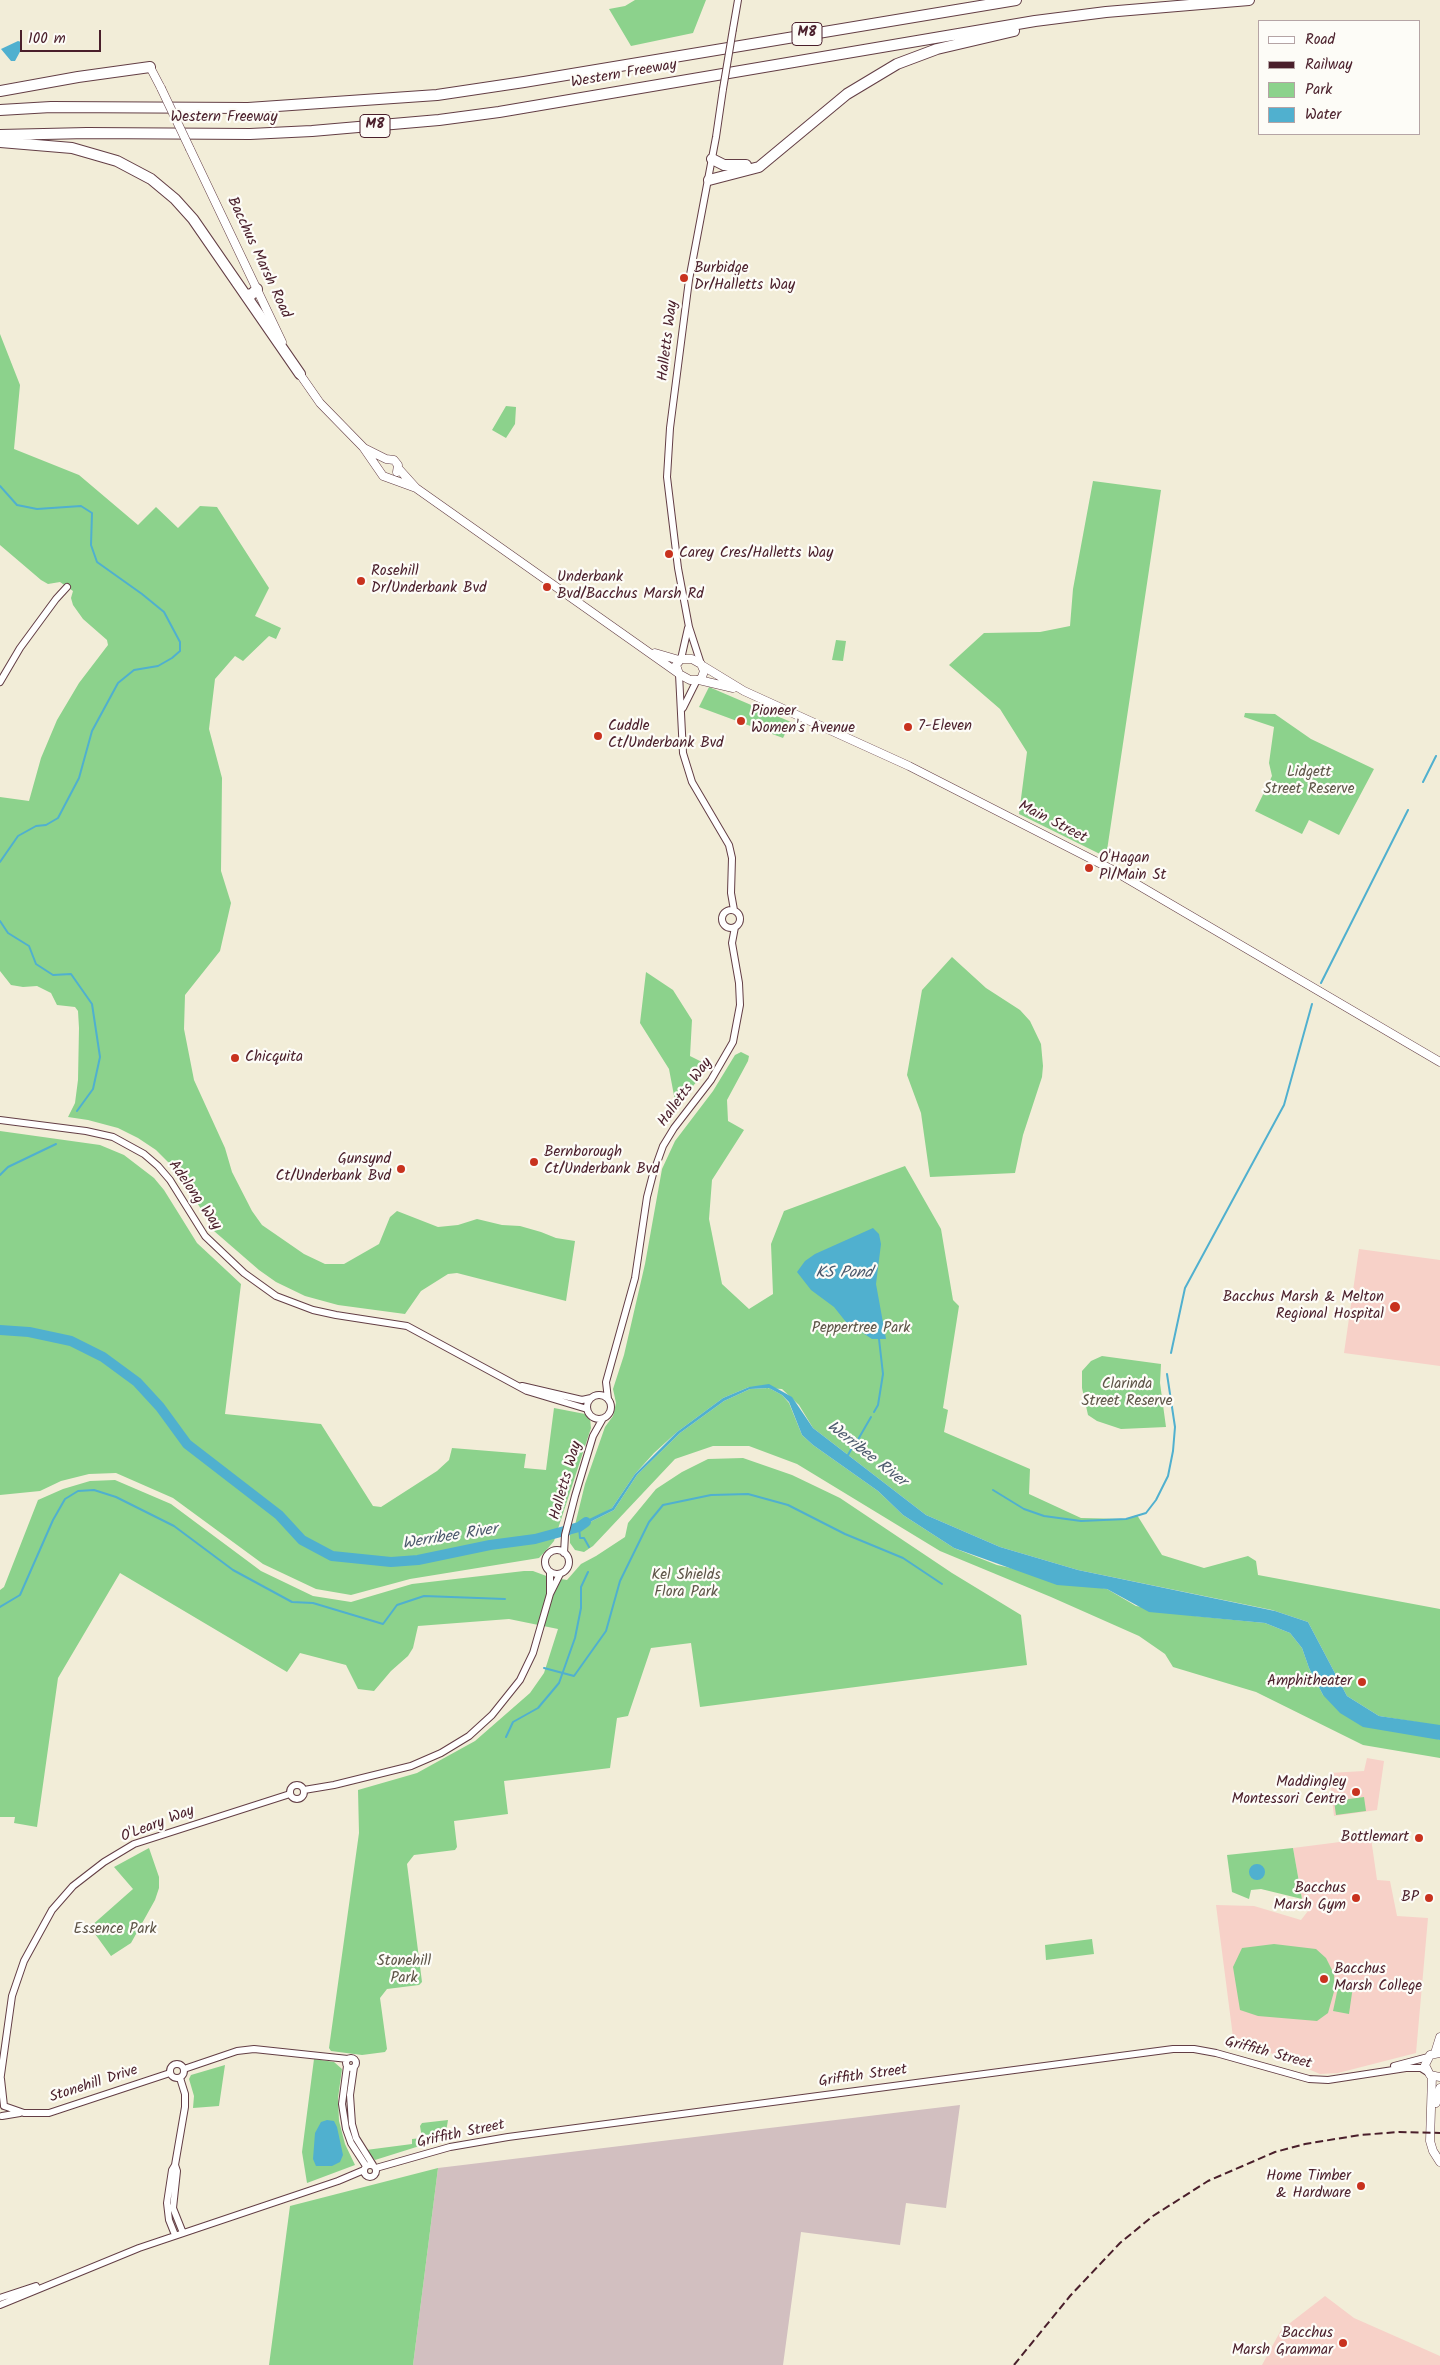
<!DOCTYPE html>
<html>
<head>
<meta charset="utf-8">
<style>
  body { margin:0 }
  #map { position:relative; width:1440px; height:2365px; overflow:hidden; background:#f2edd8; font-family:Kalam,sans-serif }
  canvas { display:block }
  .legend { position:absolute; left:1258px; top:20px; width:162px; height:115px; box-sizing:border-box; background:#fdfcf7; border:1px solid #b5a4a5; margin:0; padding:6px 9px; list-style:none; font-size:15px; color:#4a1f2b }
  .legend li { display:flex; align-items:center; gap:10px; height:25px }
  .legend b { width:25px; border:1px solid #b5a4a5 }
  .scale { position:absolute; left:20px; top:30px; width:81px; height:22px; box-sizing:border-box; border:2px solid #4a1f2b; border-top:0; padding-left:6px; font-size:15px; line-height:18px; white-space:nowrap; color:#4a1f2b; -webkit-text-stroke:4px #fdfcf7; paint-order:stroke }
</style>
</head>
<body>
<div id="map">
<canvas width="1440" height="2365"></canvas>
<ul class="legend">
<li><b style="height:6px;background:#fff"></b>Road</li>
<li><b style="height:6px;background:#4a1f2b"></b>Railway</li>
<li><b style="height:14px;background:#8cd28c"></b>Park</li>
<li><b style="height:14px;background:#50b0cf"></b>Water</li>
</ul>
<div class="scale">100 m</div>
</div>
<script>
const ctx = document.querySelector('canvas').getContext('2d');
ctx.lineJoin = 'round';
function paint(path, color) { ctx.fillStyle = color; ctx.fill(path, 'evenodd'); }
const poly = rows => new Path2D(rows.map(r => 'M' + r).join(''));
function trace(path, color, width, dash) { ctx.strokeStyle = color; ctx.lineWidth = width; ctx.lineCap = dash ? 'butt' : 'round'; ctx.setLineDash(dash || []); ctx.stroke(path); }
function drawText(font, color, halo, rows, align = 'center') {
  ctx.font = font + ' Kalam,sans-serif'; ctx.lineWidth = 4.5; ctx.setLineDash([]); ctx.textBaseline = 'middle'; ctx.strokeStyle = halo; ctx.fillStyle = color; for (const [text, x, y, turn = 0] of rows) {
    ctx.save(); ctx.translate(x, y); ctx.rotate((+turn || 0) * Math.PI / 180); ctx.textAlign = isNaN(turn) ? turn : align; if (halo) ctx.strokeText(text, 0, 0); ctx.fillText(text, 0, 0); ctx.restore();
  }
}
const built = poly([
  [1359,1249,1440,1260,1440,1366,1344,1353],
  [1367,1758,1384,1761,1377,1810,1334,1816,1329,1773,1364,1771],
  [1371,1838,1377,1880,1390,1881,1397,1916,1428,1918,1416,2053,1338,2073,1320,2074,1233,2037,1216,1905,1254,1906,1301,1920,1308,1911,1302,1899,1293,1848],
  [1325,2296,1354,2318,1440,2356,1440,2365,1262,2365,1281,2330]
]);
const industrial = poly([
  [960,2105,946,2208,906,2203,900,2245,801,2232,783,2365,413,2365,438,2168]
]);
const green = poly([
  [635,0,706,0,693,33,631,46,609,9,625,6],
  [0,334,20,385,14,449,79,475,138,525,156,507,178,528,200,506,217,507,269,588,255,616,281,628,276,639,269,636,243,661,235,656,215,679,209,729,222,778,221,871,231,903,220,951,185,995,184,1029,194,1080,225,1148,232,1172,252,1211,262,1225,304,1254,325,1264,344,1264,379,1244,390,1217,397,1211,438,1227,458,1225,477,1219,502,1225,520,1226,541,1232,556,1238,575,1241,566,1301,457,1273,448,1274,421,1291,405,1314,338,1305,305,1296,276,1282,259,1270,214,1231,180,1174,156,1150,138,1138,118,1128,88,1120,68,1117,75,1103,78,1080,79,1028,78,1011,75,1007,57,1005,51,993,37,986,23,987,11,985,0,971,0,797,29,801,41,758,57,720,79,683,108,645,107,640,83,619,73,605,71,598,73,591,60,582,48,584,41,580,0,545],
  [506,406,516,407,515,424,506,438,492,430],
  [1093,481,1161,490,1106,857,1019,814,1027,752,1000,709,949,665,984,633,1040,632,1070,626,1073,589],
  [836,640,846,641,843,661,832,660],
  [709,687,791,722,783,738,699,707],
  [1245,713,1275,714,1311,739,1374,769,1339,835,1309,820,1302,834,1255,811,1272,776,1269,763,1274,727,1244,717],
  [952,957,986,988,1020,1010,1030,1021,1041,1044,1043,1066,1042,1077,1023,1135,1015,1173,930,1177,921,1113,907,1075,922,990],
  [646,972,673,990,692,1020,690,1056,710,1066,676,1106,669,1069,640,1023],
  [741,1052,749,1056,748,1061,727,1100,728,1121,744,1130,712,1180,709,1219,722,1284,749,1309,773,1294,771,1244,784,1211,905,1166,941,1229,953,1300,959,1306,943,1408,948,1410,944,1432,1030,1469,1029,1494,1081,1518,1126,1519,1137,1515,1162,1555,1204,1568,1248,1556,1256,1561,1258,1575,1440,1609,1440,1726,1379,1716,1347,1696,1308,1622,1272,1610,1078,1570,1000,1547,926,1515,813,1428,799,1405,782,1389,749,1387,723,1398,677,1432,654,1453,635,1474,612,1508,574,1529,585,1484,605,1427,613,1416,616,1403,613,1389,624,1355,645,1264,662,1169,675,1141,713,1091,735,1055],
  [0,1131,100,1145,124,1155,154,1178,164,1190,197,1243,241,1284,225,1414,321,1424,373,1506,381,1507,437,1471,449,1460,452,1448,526,1454,524,1468,546,1470,554,1408,585,1414,590,1418,591,1428,554,1541,549,1547,539,1558,410,1579,351,1595,316,1589,263,1564,173,1498,116,1473,89,1474,61,1481,40,1491,0,1495],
  [1102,1356,1161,1364,1160,1383,1166,1427,1121,1429,1097,1421,1088,1415,1082,1388,1082,1371,1091,1361],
  [769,1388,782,1395,789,1403,802,1435,813,1445,878,1491,903,1515,954,1548,997,1565,1107,1589,1136,1606,1195,1616,1265,1623,1290,1633,1302,1648,1309,1668,1323,1695,1440,1740,1440,1758,1363,1745,1256,1692,1173,1667,1165,1654,1139,1636,1051,1597,940,1551,797,1464,749,1446,713,1446,675,1459,593,1546,584,1552,575,1550,570,1543,570,1535,586,1524,614,1510,637,1475,680,1433,724,1401,750,1389],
  [743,1458,792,1475,840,1498,952,1573,1021,1615,1027,1665,700,1707,691,1643,651,1648,628,1716,617,1718,610,1768,504,1781,508,1814,454,1821,457,1847,455,1850,414,1855,407,1864,422,1982,419,1985,387,1989,380,1998,387,2049,385,2052,362,2055,331,2051,329,2048,359,1833,358,1790,417,1773,475,1741,530,1693,544,1673,558,1629,509,1619,418,1626,413,1648,408,1656,391,1671,374,1691,358,1689,346,1665,300,1653,287,1672,120,1573,58,1678,37,1827,14,1823,15,1817,0,1817,0,1590,4,1587,38,1500,63,1489,90,1481,115,1480,171,1504,261,1571,313,1596,351,1602,412,1584,524,1571,533,1571,549,1577,567,1580,581,1564,596,1556,625,1537,628,1523,656,1489,682,1472,708,1459],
  [1364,1797,1366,1811,1336,1815,1334,1801],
  [149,1848,159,1877,159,1888,155,1900,131,1943,111,1956,90,1927,133,1889,114,1867],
  [1293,1848,1302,1899,1261,1889,1251,1890,1249,1899,1232,1892,1227,1855],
  [1092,1939,1094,1954,1046,1960,1045,1945],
  [1274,1944,1316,1949,1326,1958,1334,1974,1335,1988,1328,2013,1317,2021,1258,2016,1240,2010,1233,1967,1242,1948],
  [1339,1983,1353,1986,1349,2014,1333,2011],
  [314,2059,334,2062,342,2069,338,2098,339,2121,345,2144,355,2165,307,2183,302,2152],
  [225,2065,219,2106,193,2108,194,2096,189,2079,191,2075],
  [448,2120,445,2138,375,2160,366,2150,412,2144,412,2139,422,2138,420,2126,422,2123],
  [438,2168,413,2365,269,2365,290,2206]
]);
const water = poly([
  [18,41,21,42,22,48,15,61,11,61,1,49],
  [873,1228,879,1234,881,1244,876,1284,886,1339,872,1339,846,1322,834,1307,811,1290,797,1272,805,1261,815,1254],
  [769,1384,792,1397,813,1428,926,1515,1000,1547,1078,1570,1275,1611,1308,1622,1347,1696,1379,1716,1440,1725,1440,1740,1363,1727,1340,1713,1323,1695,1309,1668,1302,1648,1290,1633,1265,1623,1149,1612,1107,1589,1057,1585,954,1548,903,1515,878,1491,813,1445,802,1435,789,1402,782,1395,769,1388,750,1389,724,1401,680,1433,637,1475,614,1510,586,1524,567,1537,566,1535,585,1521,612,1508,635,1474,677,1432,723,1398,749,1387],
  '1249 1872a8 8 0 1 1 16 0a8 8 0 1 1-16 0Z',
  [327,2120,334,2121,337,2127,343,2155,340,2162,332,2166,316,2166,313,2159,315,2133,321,2122]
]);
const stream = poly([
  [0,486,17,505,37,509,81,506,92,513,91,545,97,562,142,594,164,612,180,642,180,651,172,658,158,666,134,670,118,683,92,731,79,778,58,818,46,825,36,826,18,836,0,862],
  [1423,782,1436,756],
  [0,921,8,933,29,946,36,964,53,975,71,974,92,1004,100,1057,93,1089,77,1111],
  [1321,983,1408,810],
  [0,1175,8,1167,56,1144],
  [1171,1353,1185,1288,1284,1105,1312,1004],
  [874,1412,878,1405,883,1374,879,1339],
  [856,1443,871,1417],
  [848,1455,853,1446],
  [993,1490,1024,1509,1044,1516,1081,1521,1126,1519,1146,1513,1156,1500,1168,1476,1173,1451,1175,1427,1167,1374],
  [579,1527,580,1538,584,1538,589,1547],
  [0,1607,20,1595,53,1520,65,1499,78,1491,94,1490,116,1497,174,1526,233,1570,292,1602,313,1603,383,1624,397,1605,424,1596,505,1599],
  [544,1668,574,1676,606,1631,620,1581,649,1522,663,1505,711,1495,748,1494,788,1505,845,1534,903,1558,942,1584],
  [506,1737,513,1722,538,1708,559,1683,575,1638,581,1608,581,1587,588,1572]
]);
const river = poly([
  [0,1330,29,1332,71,1341,103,1357,137,1382,160,1407,187,1444,279,1515,302,1540,332,1556,391,1562,418,1560,490,1545,535,1539,579,1527,586,1522]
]);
const minor = poly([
  [733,29,738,0],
  [681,659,688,628],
  [701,664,689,627,678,568,667,477,670,428,689,280,716,137,723,89],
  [679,674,683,753,692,782,729,845,732,858,731,893,734,910],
  [0,682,20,648,56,599,67,587],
  [683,708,697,680],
  '722 919a9 9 0 1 1 18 0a9 9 0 1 1-18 0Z',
  [0,1120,86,1131,113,1137,144,1154,158,1166,170,1180,205,1236,244,1273,276,1296,313,1310,336,1315,407,1326,527,1391,587,1409],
  [522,1386,582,1400,591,1398],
  '587 1407a12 12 0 1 1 24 0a12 12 0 1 1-24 0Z',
  [608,1399,606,1382,635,1278,647,1197,653,1174,663,1146,674,1128,711,1080,733,1042,740,1005,739,983,732,943,735,927],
  '545 1562a12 12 0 1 1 24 0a12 12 0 1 1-24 0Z',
  [564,1553,565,1535,575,1496,593,1436,602,1420],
  [550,1572,550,1593],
  '290 1792a7 7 0 1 1 14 0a7 7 0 1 1-14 0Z',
  [304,1790,334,1785,411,1766,441,1753,469,1736,492,1715,520,1680,533,1653,550,1594,560,1574],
  '346 2063a5 5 0 1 1 10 0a5 5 0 1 1-10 0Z',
  '170 2071a7 7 0 1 1 14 0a7 7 0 1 1-14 0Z',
  [347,2066,342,2104,346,2129,351,2143,366,2166],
  [1394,2066,1428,2057],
  [354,2067,350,2095,352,2124,356,2138,373,2165],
  [184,2069,237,2051,254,2049,348,2059],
  [1,2079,4,2106],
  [0,2082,12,1996,24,1961,52,1910,73,1886,104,1862,134,1844,290,1794],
  [4,2106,24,2113,49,2113,170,2073],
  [2,2116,20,2113],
  '364 2171a6 6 0 1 1 12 0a6 6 0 1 1-12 0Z',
  [175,2165,177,2171,173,2208,183,2233],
  [376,2168,450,2147,508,2137,1173,2049,1194,2049,1216,2053,1309,2079,1328,2080,1406,2068,1421,2068,1429,2073],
  [175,2235,169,2220,167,2203,172,2170,175,2165,185,2107,185,2094,180,2078],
  [0,2298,36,2286],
  [0,2305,139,2248,338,2181,364,2170]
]);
const major = poly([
  [150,67,161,88],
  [190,149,282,342],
  [297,370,320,403,363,447,383,476,416,488],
  [364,448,386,459,394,460,398,465,397,472],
  [398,468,416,488,678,673],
  [655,653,679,660],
  [681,659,692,659,701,664,704,671,702,677,699,680,690,680,679,674,676,665,681,659],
  [703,666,744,691,909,766,1109,868,1440,1062],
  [699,680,733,688],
  [1435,2053,1440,2037],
  [1440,2053,1430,2055,1425,2065,1430,2075,1440,2077],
  [1432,2076,1430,2141,1433,2151,1440,2162],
  [1436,2103,1440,2088]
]);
const highway = poly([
  [0,91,78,77,150,67],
  [0,110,51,107,248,108,437,95,524,82,1016,0],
  [0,135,87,133,250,134,312,131,439,120,499,112,1035,21,1106,12,1249,0],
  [0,142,72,148,117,161,151,179,175,199,193,219,300,374],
  [712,159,724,165,746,165],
  [709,180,759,167,847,94,897,64,937,49,1014,31],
  [245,294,251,295,257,289]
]);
const rail = poly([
  [1014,2365,1070,2296,1120,2243,1153,2216,1208,2181,1275,2152,1305,2144,1360,2135,1399,2132,1440,2133]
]);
const minorBridge = poly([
  [723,89,733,29]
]);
const majorBridge = poly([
  [161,88,190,149]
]);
const markers = [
  [684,278,5,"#c8321e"],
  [669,554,5,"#c8321e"],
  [361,581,5,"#c8321e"],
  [547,587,5,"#c8321e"],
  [741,721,5,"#c8321e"],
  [908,727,5,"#c8321e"],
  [598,736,5,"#c8321e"],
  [1089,868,5,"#c8321e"],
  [235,1058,5,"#c8321e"],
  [534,1162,5,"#c8321e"],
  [401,1169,5,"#c8321e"],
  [1395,1307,6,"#c8321e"],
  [1362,1682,5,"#c8321e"],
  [1356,1792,5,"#c8321e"],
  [1419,1838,5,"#c8321e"],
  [1356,1898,5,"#c8321e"],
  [1429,1898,5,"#c8321e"],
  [1324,1979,5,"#c8321e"],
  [1361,2186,5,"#c8321e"],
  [1343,2343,5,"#c8321e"]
];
const shields = [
  [807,34,30],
  [375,126,30]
];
const shieldNames = [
  ["M8",807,34],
  ["M8",375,126]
];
const streetNames = [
  ["Western Freeway",624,75,-10],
  ["Western Freeway",224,118],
  ["Bacchus Marsh Road",258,258,65],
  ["Halletts Way",669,341,-83],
  ["Main Street",1052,823,27],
  ["Halletts Way",686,1093,-54],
  ["Adelong Way",194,1196,55],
  ["Halletts Way",567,1481,-74],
  ["O'Leary Way",158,1825,-21],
  ["Griffith Street",1268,2054,15],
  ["Griffith Street",863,2077,-8],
  ["Stonehill Drive",94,2085,-18],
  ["Griffith Street",461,2135,-12]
];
const poiNames = [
  ["Burbidge",694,269],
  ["Dr/Halletts Way",694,286],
  ["Carey Cres/Halletts Way",679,554],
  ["Rosehill",371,572],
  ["Dr/Underbank Bvd",371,589],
  ["Underbank",557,578],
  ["Bvd/Bacchus Marsh Rd",557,595],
  ["Pioneer",751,712],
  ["Women's Avenue",751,729],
  ["Cuddle",608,727],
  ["Ct/Underbank Bvd",608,744],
  ["7-Eleven",918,727],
  ["O'Hagan",1099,859],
  ["Pl/Main St",1099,876],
  ["Chicquita",245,1058],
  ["Bernborough",544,1153],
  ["Ct/Underbank Bvd",544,1170],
  ["Gunsynd",391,1160,"right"],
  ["Ct/Underbank Bvd",391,1177,"right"],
  ["Bacchus Marsh & Melton",1384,1298,"right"],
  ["Regional Hospital",1384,1315,"right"],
  ["Amphitheater",1352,1682,"right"],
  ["Maddingley",1346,1783,"right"],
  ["Montessori Centre",1346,1800,"right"],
  ["Bottlemart",1409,1838,"right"],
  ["Bacchus",1346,1889,"right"],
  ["Marsh Gym",1346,1906,"right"],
  ["BP",1419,1898,"right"],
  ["Bacchus",1334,1970],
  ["Marsh College",1334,1987],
  ["Home Timber",1351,2177,"right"],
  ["& Hardware",1351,2194,"right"],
  ["Bacchus",1333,2334,"right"],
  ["Marsh Grammar",1333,2351,"right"]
];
const parkNames = [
  ["Lidgett",1309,773],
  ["Street Reserve",1309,790],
  ["Peppertree Park",861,1329],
  ["Clarinda",1127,1385],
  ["Street Reserve",1127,1402],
  ["Kel Shields",686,1576],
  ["Flora Park",686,1593],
  ["Essence Park",115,1930],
  ["Stonehill",404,1962],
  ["Park",404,1979]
];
const waterNames = [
  ["KS Pond",844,1274],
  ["Werribee River",866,1455,38],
  ["Werribee River",450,1538,-9]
];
paint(built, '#f7d1c8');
paint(industrial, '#d2bfc0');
paint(green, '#8cd28c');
paint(water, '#50b0cf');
trace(stream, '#50b0cf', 2);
trace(river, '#50b0cf', 10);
trace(minor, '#633e45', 8);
trace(major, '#633e45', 9);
trace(highway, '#633e45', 12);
trace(minor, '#fff', 6);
trace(major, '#fff', 8);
trace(highway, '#fff', 10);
trace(rail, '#4a1f2b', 2, [8, 4]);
trace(minorBridge, '#633e45', 8, []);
trace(majorBridge, '#633e45', 9, []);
trace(minorBridge, '#fff', 6);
trace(majorBridge, '#fff', 8);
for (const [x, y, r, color] of markers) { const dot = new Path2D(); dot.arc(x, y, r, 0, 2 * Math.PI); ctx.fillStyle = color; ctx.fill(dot); trace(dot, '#fdfcf7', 2); }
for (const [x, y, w] of shields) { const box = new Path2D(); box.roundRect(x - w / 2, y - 11.5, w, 23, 4); ctx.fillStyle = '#fdfcf7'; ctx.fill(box); trace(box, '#4a1f2b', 1); }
drawText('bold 14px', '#4a1f2b', null, shieldNames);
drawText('15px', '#4a1f2b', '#fdfcf7', streetNames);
drawText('15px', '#4a1f2b', '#fdfcf7', poiNames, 'left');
drawText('15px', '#5e5548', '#fdfcf7', parkNames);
drawText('italic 16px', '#4c596d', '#fdfcf7', waterNames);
</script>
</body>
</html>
